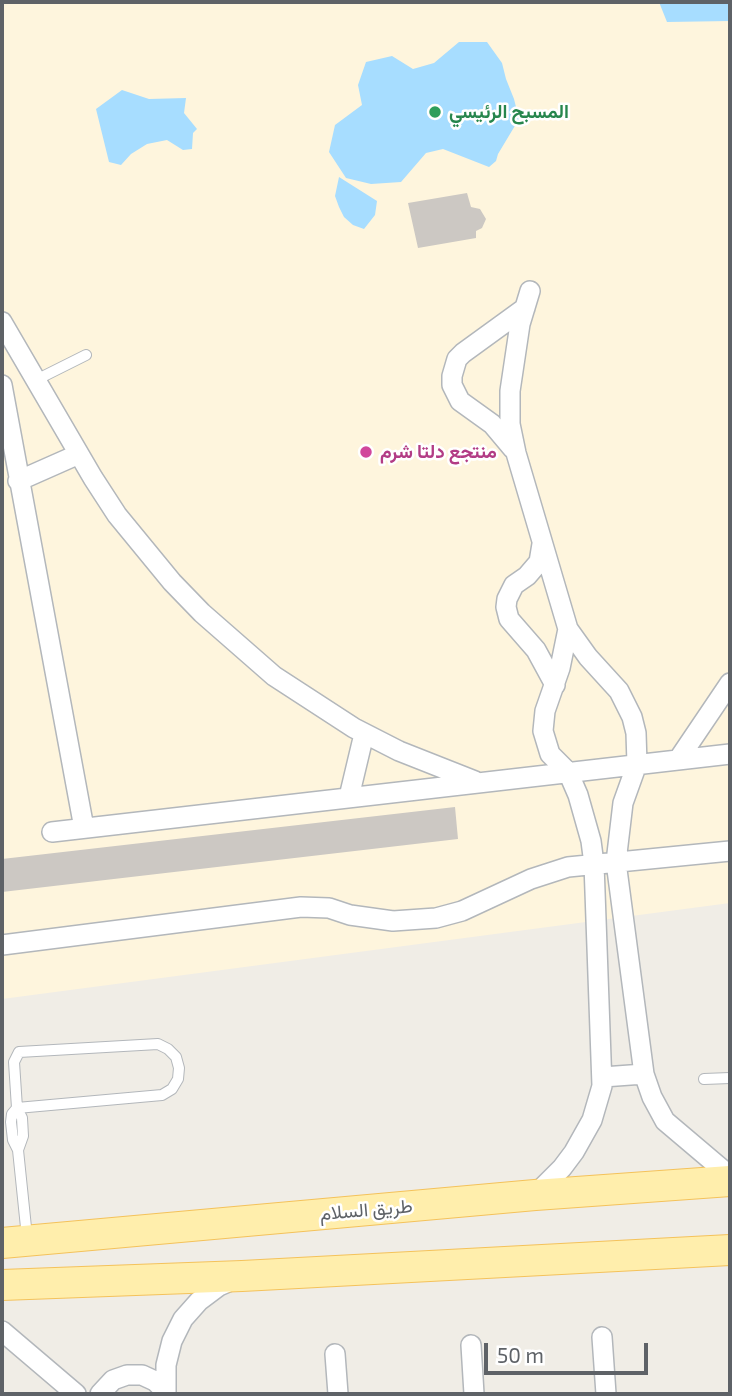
<!DOCTYPE html>
<html>
<head>
<meta charset="utf-8">
<style>
  body { margin:0 }
  #map { position:relative; width:732px; height:1396px; overflow:hidden; background:#f0ede6; font-family:"Exo 2",sans-serif }
  canvas { display:block }
  .frame { position:absolute; inset:0; border:4px solid #5e6267; pointer-events:none }
  .scale { position:absolute; left:484px; top:1343px; width:164px; height:32px; box-sizing:border-box; border:4px solid #5e6267; border-top:0; padding-left:9px; font-size:21px; line-height:24px; white-space:nowrap; color:#5e6267; -webkit-text-stroke:5px #fff; paint-order:stroke }
</style>
</head>
<body>
<div id="map">
<canvas width="732" height="1396"></canvas>
<div class="frame"></div>
<div class="scale">50 m</div>
</div>
<script>
const ctx = document.querySelector('canvas').getContext('2d');
ctx.lineJoin = 'round';
function paint(path, color) { ctx.fillStyle = color; ctx.fill(path, 'evenodd'); }
const poly = rows => new Path2D(rows.map(r => 'M' + r).join(''));
function trace(path, color, width, dash) { ctx.strokeStyle = color; ctx.lineWidth = width; ctx.lineCap = dash ? 'butt' : 'round'; ctx.setLineDash(dash || []); ctx.stroke(path); }
function drawText(font, color, halo, rows, align = 'center') {
  ctx.font = font + ' "Exo 2",Vazirmatn,sans-serif'; ctx.lineWidth = 5; ctx.setLineDash([]); ctx.textBaseline = 'middle'; ctx.strokeStyle = halo; ctx.fillStyle = color; for (const [text, x, y, turn = 0] of rows) {
    ctx.save(); ctx.translate(x, y); ctx.rotate((+turn || 0) * Math.PI / 180); ctx.textAlign = isNaN(turn) ? turn : align; if (halo) ctx.strokeText(text, 0, 0); ctx.fillText(text, 0, 0); ctx.restore();
  }
}
const commercial = poly([
  [2,2,730,2,730,903,2,999]
]);
const water = poly([
  [659,2,730,2,730,21,667,22],
  [459,42,487,42,502,63,506,79,514,99,519,119,498,154,496,161,489,167,443,149,426,153,401,182,371,184,346,178,329,152,335,125,362,105,358,85,366,62,392,56,413,69,434,63],
  [122,90,149,99,186,98,184,113,197,129,193,133,192,149,183,150,167,140,147,144,131,154,121,165,109,162,96,109],
  [339,177,377,201,375,215,364,229,353,225,344,217,339,207,335,196]
]);
const building = poly([
  [467,193,471,207,480,209,486,219,482,228,476,231,476,238,418,248,408,203],
  [455,807,458,839,2,892,2,859]
]);
const service = poly([
  [36,380,86,355],
  [704,1079,730,1078],
  [17,1108,162,1095,172,1089,178,1079,179,1068,176,1057,168,1049,158,1044,19,1052,14,1062,17,1108,22,1118,23,1136,18,1150],
  [17,1108,12,1114,11,1122,13,1140,18,1150,27,1237]
]);
const minor = poly([
  [530,291,520,324,510,391,510,424,516,453,568,629,588,657,619,691,632,717,636,733,637,764,623,803,616,862,644,1074,652,1097,665,1121,730,1176],
  [2,322,93,478,117,515,172,582,202,613,274,676,354,728,399,751,475,781],
  [2,385,84,828],
  [513,449,492,424,460,401,452,385,452,376,457,359,463,353,525,308],
  [18,481,79,454],
  [542,544,539,562,527,576,514,585,507,599,506,607,509,619,536,650,555,685],
  [678,760,730,683],
  [349,797,364,734],
  [52,832,730,754],
  [2,945,301,907,329,908,350,915,393,921,436,918,462,911,531,879,568,867,730,851],
  [603,1077,644,1074],
  [535,1195,562,1168,574,1152,592,1120,602,1086,594,864,591,841,578,795,568,772,550,754,543,731,545,711,560,668,568,629],
  [2,1331,76,1394],
  [602,1337,606,1394],
  [471,1345,474,1394],
  [335,1354,338,1394],
  [100,1394,113,1380,127,1375,142,1375,155,1381,165,1391],
  [166,1394,166,1365,172,1341,183,1319,199,1301,219,1286,233,1280]
]);
const primary = poly([
  [2,1243,535,1195,730,1181],
  [2,1285,242,1276,730,1250]
]);
const markers = [
  [435,112,7,"#2e9e5b"],
  [366,452,7,"#d1479c"]
];
const leisureNames = [
  ["المسبح الرئيسي",449,112]
];
const hotelNames = [
  ["منتجع دلتا شرم",380,452]
];
const streetNames = [
  ["طريق السلام",366,1210,-5]
];
paint(commercial, '#fef5dd');
paint(water, '#a7ddff');
paint(building, '#ccc8c3');
trace(service, '#b3b7bb', 12);
trace(minor, '#b3b7bb', 22);
trace(primary, '#f4c25b', 32);
trace(service, '#fff', 10);
trace(minor, '#fff', 19);
trace(primary, '#ffeeac', 30);
for (const [x, y, r, color] of markers) { const dot = new Path2D(); dot.arc(x, y, r, 0, 2 * Math.PI); ctx.fillStyle = color; ctx.fill(dot); trace(dot, '#fff', 2.5); }
drawText('bold 19px', '#27864d', '#fff', leisureNames, 'left');
drawText('bold 19px', '#b23c85', '#fff', hotelNames, 'left');
drawText('19px', '#5e6267', '#fff', streetNames);
</script>
</body>
</html>
